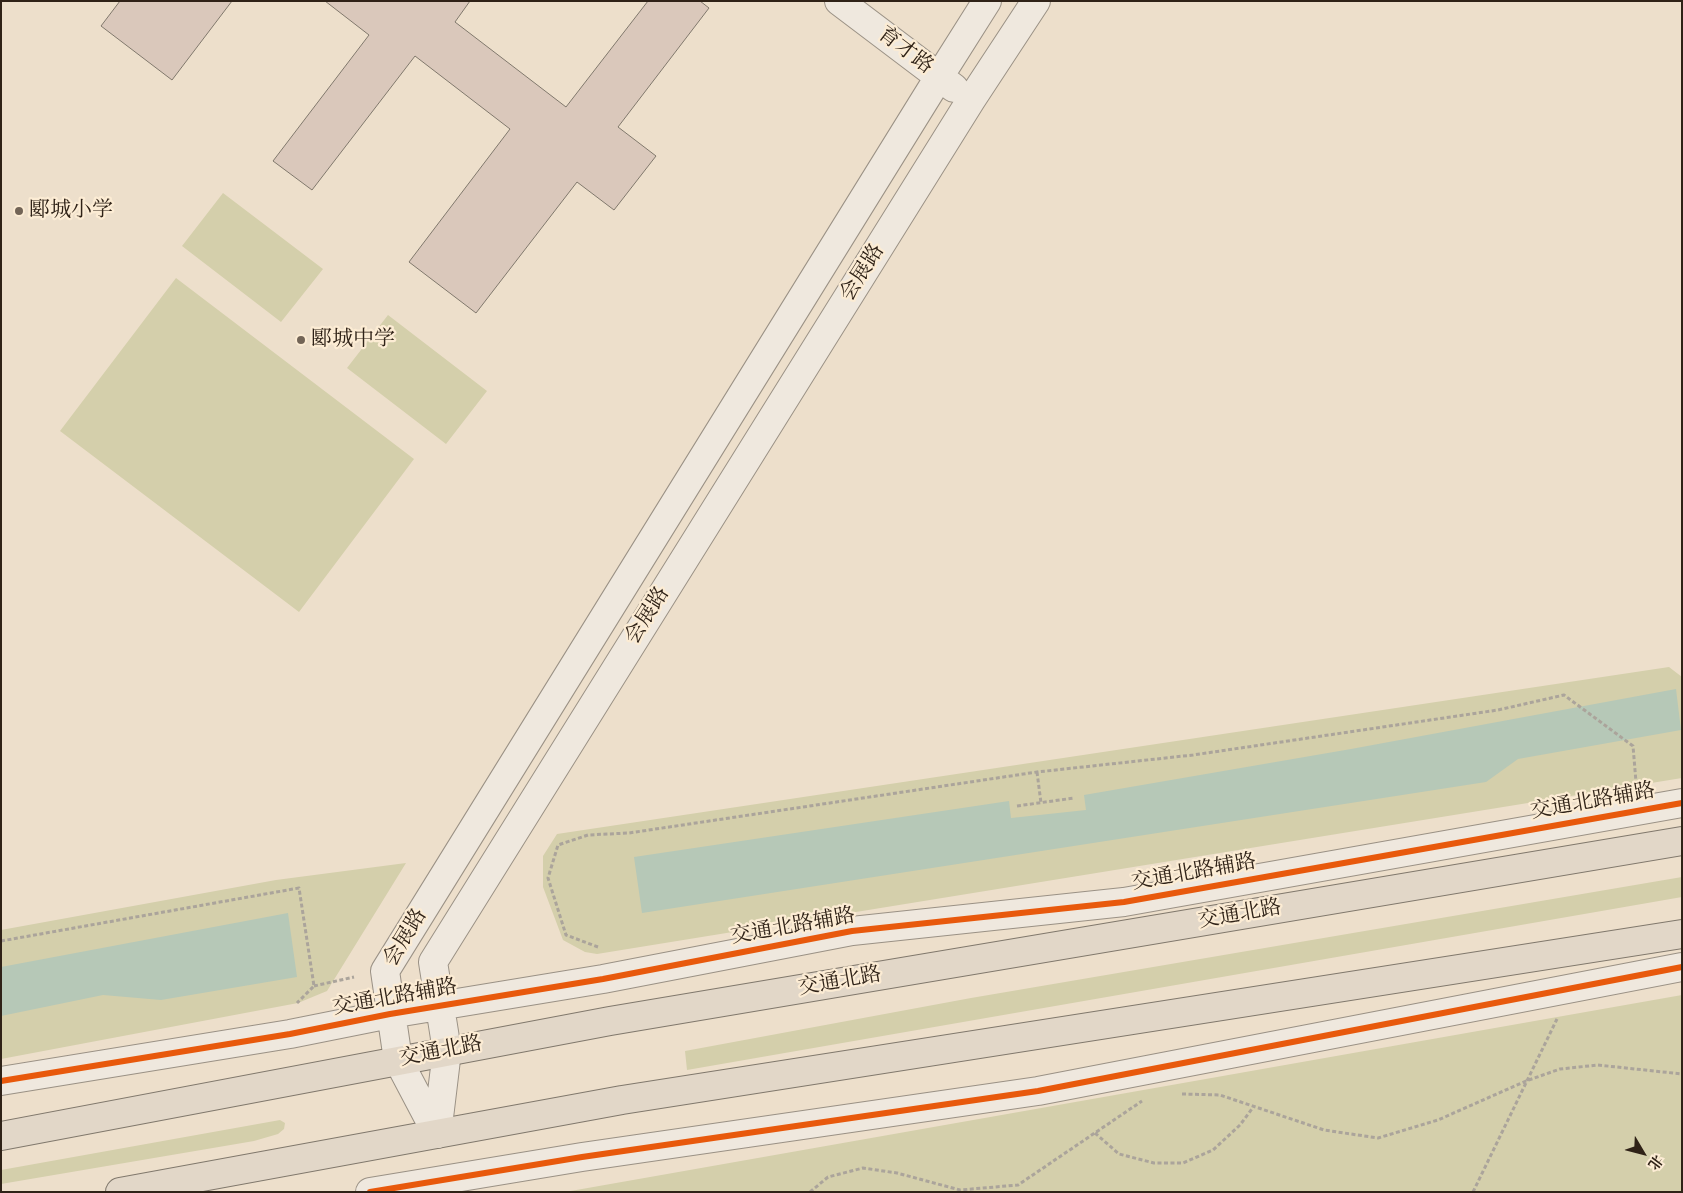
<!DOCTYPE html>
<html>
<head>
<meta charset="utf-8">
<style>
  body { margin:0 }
  #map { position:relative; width:1683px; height:1193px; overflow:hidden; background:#eddfcb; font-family:Cardo,"Noto Serif SC",serif }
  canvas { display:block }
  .frame { position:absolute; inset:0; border:2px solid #2f2217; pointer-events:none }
  .north { position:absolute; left:1618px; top:1128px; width:50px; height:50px; -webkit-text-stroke:4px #fcecd4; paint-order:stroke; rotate:127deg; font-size:14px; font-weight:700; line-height:20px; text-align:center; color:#2f2217 }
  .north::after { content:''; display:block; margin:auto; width:18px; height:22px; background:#2f2217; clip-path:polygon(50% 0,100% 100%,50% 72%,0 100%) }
</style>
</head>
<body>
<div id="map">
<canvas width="1683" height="1193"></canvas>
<div class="frame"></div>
<div class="north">北</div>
</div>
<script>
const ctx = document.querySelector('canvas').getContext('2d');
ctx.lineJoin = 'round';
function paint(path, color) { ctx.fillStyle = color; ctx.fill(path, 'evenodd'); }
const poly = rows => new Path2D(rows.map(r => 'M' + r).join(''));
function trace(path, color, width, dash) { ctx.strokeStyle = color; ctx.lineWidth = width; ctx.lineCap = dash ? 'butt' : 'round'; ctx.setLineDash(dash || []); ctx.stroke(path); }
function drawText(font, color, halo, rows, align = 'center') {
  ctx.font = font + ' Cardo,"Noto Serif SC",serif'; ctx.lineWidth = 4.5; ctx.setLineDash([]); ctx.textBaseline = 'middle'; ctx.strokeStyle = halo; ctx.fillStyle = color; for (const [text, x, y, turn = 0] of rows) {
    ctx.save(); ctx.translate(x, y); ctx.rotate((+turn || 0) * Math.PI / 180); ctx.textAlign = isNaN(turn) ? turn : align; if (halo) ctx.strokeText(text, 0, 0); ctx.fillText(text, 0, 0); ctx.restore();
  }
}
const green = poly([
  [223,193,323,269,281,322,182,246],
  [176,278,414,459,299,612,60,431],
  [388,315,487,391,446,444,347,368],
  [1669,667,1682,677,1682,778,597,954,585,952,563,940,543,887,543,856,557,834],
  [406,863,327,991,298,1003,1,1059,1,930,276,880],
  [1682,877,1682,897,687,1070,685,1051,971,998],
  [1682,995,1682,1192,565,1192],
  [280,1120,285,1123,284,1129,278,1134,254,1141,1,1184,1,1170]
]);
const water = poly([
  [1676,689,1681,730,1518,759,1486,782,642,913,634,857,1009,801,1011,818,1086,810,1084,795,1351,749],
  [288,913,297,977,161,1000,103,995,1,1016,1,967]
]);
const building = poly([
  [120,1,232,1,172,80,101,26,120,1],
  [325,1,470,1,455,22,566,107,648,1,700,1,709,8,618,127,656,156,614,210,577,182,476,313,409,262,510,129,415,56,312,190,273,161,369,35,325,1]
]);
const path = poly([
  [1037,772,1041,803],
  [1017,806,1074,798],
  [1,941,299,888,314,986,297,1003],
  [598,947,566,935,548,878,558,845,588,835,629,833,1037,772,1193,755,1498,710,1564,695,1633,746,1636,782],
  [314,986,354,977],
  [1182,1094,1220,1095,1324,1130,1378,1138,1438,1120,1526,1081,1560,1069,1598,1065,1682,1074],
  [1095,1133,1119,1154,1154,1163,1183,1163,1213,1150,1240,1125,1254,1106],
  [810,1192,828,1177,863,1168,897,1173,960,1190,1018,1185,1142,1101],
  [1473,1192,1557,1019]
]);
const minor = poly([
  [839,1,954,88],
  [1,1081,290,1034,390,1014,603,979,852,931,1124,902,1682,803],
  [437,1134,398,1060,385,971,939,77,987,1],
  [437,1134,447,1051,433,962,971,100,1036,1],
  [370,1192,582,1157,1038,1091,1682,967]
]);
const major = poly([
  [1,1136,610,1021,1682,841],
  [120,1192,622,1100,1682,934]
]);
const cycleway = poly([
  [1,1081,290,1034,390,1014,603,979,852,931,1124,902,1682,803],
  [370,1192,582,1157,1038,1091,1682,967]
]);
const markers = [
  [19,211,5,"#726456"],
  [301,340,5,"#726456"]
];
const streetNames = [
  ["育才路",905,51,37],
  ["会展路",863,273,-58],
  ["会展路",648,616,-58],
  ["交通北路辅路",1593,802,-10],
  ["交通北路辅路",1194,873,-10],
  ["交通北路",1240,915,-10],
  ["交通北路辅路",793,927,-10],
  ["会展路",406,938,-59],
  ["交通北路",840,982,-10],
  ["交通北路辅路",395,998,-10],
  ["交通北路",441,1052,-11]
];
const poiNames = [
  ["郾城小学",29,211],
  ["郾城中学",311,340]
];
paint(green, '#d4cfab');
paint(water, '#b6c8b7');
paint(building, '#dac8bb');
trace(building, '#80786c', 1);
trace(minor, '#9a9185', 30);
trace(major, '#80786c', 30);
trace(path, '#aba49b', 3, [4, 2.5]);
trace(minor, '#efe8de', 28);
trace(major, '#e2d7c8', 28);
trace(cycleway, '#e8590c', 6);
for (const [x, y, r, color] of markers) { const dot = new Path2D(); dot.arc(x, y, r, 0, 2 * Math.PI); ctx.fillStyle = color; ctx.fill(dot); trace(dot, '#fcecd4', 2); }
drawText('21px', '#2f2217', '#fcecd4', streetNames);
drawText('21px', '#2f2217', '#fcecd4', poiNames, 'left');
</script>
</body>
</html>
